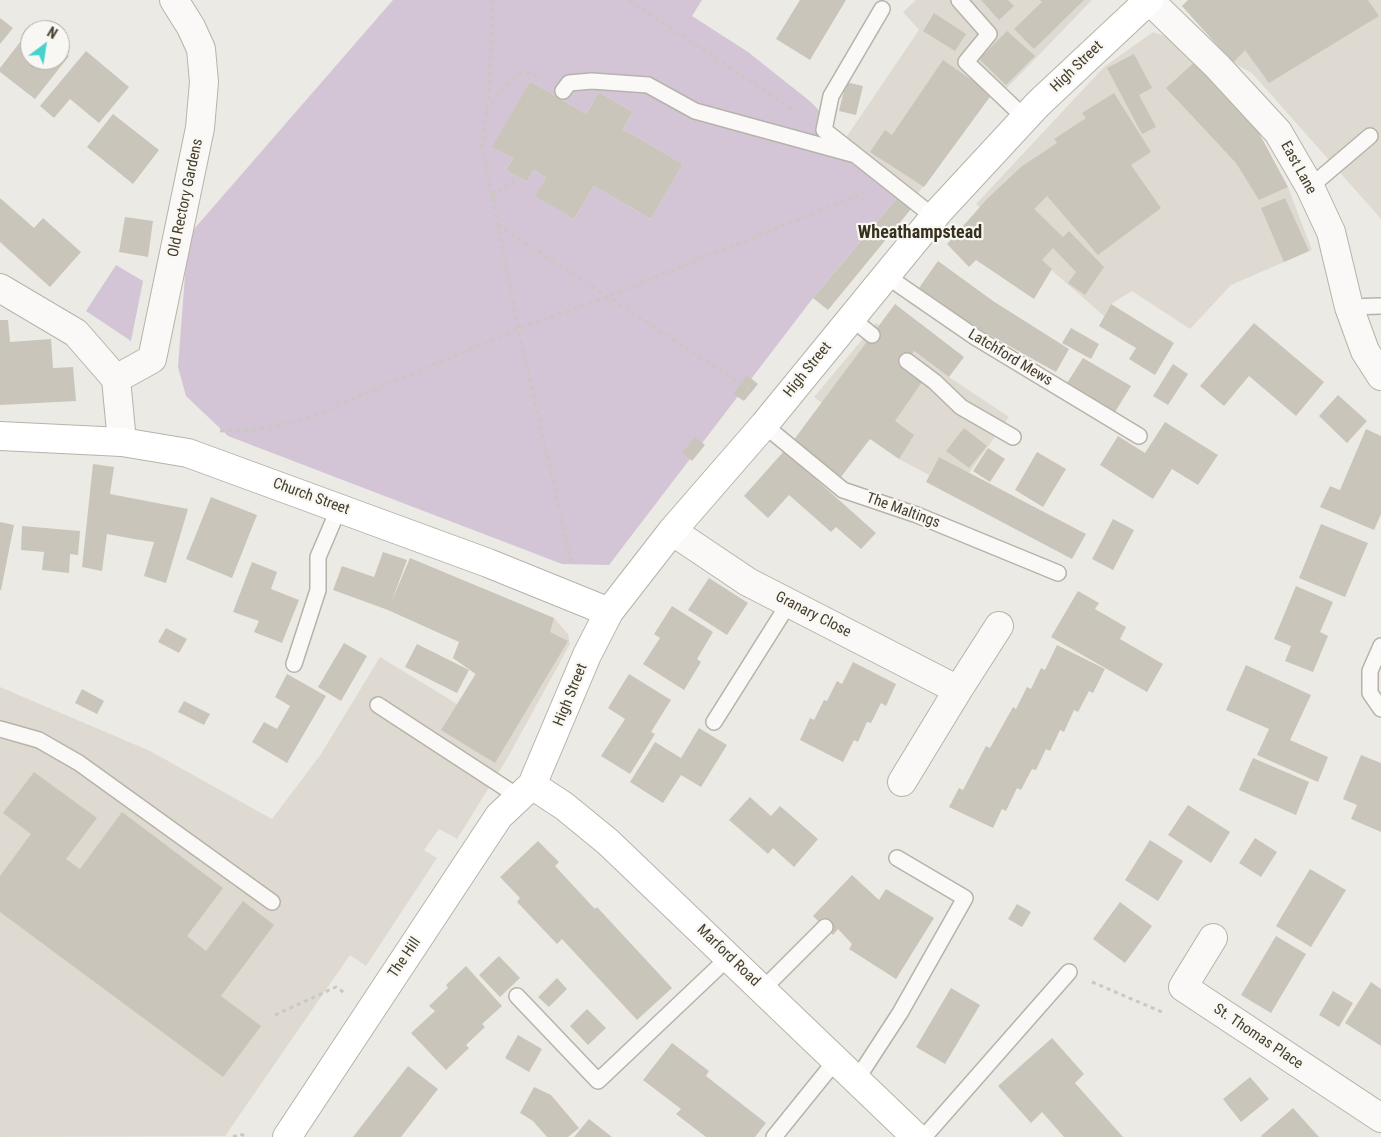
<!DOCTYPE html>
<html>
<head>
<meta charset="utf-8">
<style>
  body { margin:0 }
  #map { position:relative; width:1381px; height:1137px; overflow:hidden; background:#eceae4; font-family:"Roboto Condensed",sans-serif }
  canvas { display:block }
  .north { position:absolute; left:20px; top:20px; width:50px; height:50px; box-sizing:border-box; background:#f9f7f4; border:1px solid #b1ada4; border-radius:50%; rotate:31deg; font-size:14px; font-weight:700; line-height:20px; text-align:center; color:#453e2b }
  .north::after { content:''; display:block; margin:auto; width:18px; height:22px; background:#47d3cb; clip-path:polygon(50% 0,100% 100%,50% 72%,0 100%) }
</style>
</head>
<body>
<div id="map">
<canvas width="1381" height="1137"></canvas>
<div class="north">N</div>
</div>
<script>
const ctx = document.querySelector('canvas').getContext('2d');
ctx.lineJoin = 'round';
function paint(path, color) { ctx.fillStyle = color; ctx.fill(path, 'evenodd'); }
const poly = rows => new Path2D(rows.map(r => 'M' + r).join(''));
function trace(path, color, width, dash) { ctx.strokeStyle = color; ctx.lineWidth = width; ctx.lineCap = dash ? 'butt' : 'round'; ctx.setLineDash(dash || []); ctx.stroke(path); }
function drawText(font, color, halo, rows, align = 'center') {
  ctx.font = font + ' "Roboto Condensed",sans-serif'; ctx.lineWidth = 4.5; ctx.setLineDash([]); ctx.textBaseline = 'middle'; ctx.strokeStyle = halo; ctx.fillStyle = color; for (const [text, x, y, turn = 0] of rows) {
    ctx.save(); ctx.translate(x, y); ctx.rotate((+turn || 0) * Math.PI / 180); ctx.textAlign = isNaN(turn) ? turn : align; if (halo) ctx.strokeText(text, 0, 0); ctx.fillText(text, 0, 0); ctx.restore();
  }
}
const built = poly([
  [916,0,1092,0,1007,88,992,94,916,196,845,139,919,30,903,12],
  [1188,0,1381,0,1381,219,1252,73,1233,63,1182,6],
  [1153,32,1174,39,1198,59,1288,187,1312,250,1231,285,1190,329,1132,291,1111,304,1104,316,976,204,1104,67],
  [876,323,949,377,1009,417,969,473,939,457,929,475,899,459,814,397],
  [481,588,554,618,568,634,570,644,508,757,457,839,439,829,424,850,437,858,366,966,350,955,225,1136,0,1137,0,687,150,751,272,819,321,754,380,657,457,704,475,674,453,658]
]);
const green = poly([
  [393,0,702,0,692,16,748,52,811,102,845,139,901,184,897,198,813,298,609,565,562,564,228,436,186,396,178,367,188,236],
  [530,81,586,114,599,92,633,112,623,129,683,164,651,219,594,186,574,219,536,196,546,178,534,170,527,182,506,170,513,158,493,147],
  [116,265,143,281,131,341,86,311]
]);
const building = poly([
  [800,0,846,0,810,60,776,39],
  [981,0,1008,0,1014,6,999,20],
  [1040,0,1084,0,1034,49,1014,29,1042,2],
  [1188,0,1368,0,1379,16,1269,83,1245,50,1233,63,1182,6],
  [934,13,966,34,955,51,923,31],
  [0,18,13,28,0,44],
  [31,28,35,30,30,30,30,60,60,60,60,50,69,56,35,99,0,72,0,68],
  [1007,31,1035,56,1006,85,979,59],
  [86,51,129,87,99,123,70,99,54,118,40,106],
  [1134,54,1152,88,1139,95,1156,127,1142,134,1107,68],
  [1198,59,1251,118,1288,187,1259,200,1236,163,1166,88],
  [943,60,992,94,924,187,870,152,885,130,892,135],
  [530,81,586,114,599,92,633,112,623,129,683,164,651,219,594,186,574,219,535,196,546,178,534,170,527,182,506,170,513,158,492,147],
  [846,82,863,86,856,115,839,111],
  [1114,93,1151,152,1131,165,1161,208,1098,255,1047,196,1034,209,1063,237,1069,231,1104,267,1085,295,1068,283,1076,272,1053,248,1042,260,1052,269,1034,299,976,260,969,267,947,244,987,199,1021,167,1057,143,1054,139,1086,118,1082,113],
  [113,114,159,150,133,184,87,147],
  [0,198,34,228,43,218,81,252,50,287,0,242],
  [897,198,911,209,828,310,813,298],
  [1285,198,1309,251,1284,262,1261,208],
  [125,217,153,221,148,257,119,252],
  [938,261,993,301,1069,349,1056,372,977,328,919,288],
  [895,304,964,357,949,377,914,351,902,367,922,382,895,421,914,435,899,459,870,439,841,477,793,441],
  [1111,304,1174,343,1155,375,1129,359,1136,348,1099,326],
  [0,320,8,320,10,342,51,339,53,368,73,367,76,401,0,405],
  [1254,323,1324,382,1296,416,1249,376,1224,406,1200,386],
  [1071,328,1099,344,1091,359,1062,343],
  [1083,358,1131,386,1115,412,1067,383],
  [1173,364,1188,374,1168,405,1153,396],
  [747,375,758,384,744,401,733,394],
  [1338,395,1367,421,1347,443,1319,416],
  [1165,422,1218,455,1198,485,1172,469,1153,499,1100,465,1118,436,1145,453],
  [964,428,987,446,969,468,946,451],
  [1366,429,1381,436,1381,514,1374,530,1320,507,1330,486,1340,490],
  [695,437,705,445,692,461,682,453],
  [988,448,1005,459,990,482,973,471],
  [784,451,876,533,861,549,836,527,831,532,789,495,768,518,744,496],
  [1037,452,1066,469,1043,507,1015,490],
  [939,457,1086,534,1072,559,926,482],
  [93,464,114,467,110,494,188,509,166,583,144,576,154,542,134,539,107,534,102,571,82,567],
  [211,497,257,515,232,578,186,559],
  [1113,519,1134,530,1113,570,1092,559],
  [0,522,14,525,1,590,0,590],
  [1321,524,1368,543,1345,597,1299,578],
  [22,526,80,531,78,555,70,554,69,573,42,570,44,552,21,550],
  [383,552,407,560,391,603,410,558,554,618,550,632,568,641,495,763,441,730,476,674,453,658,459,642,388,610,333,590,342,566,374,577],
  [252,562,277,572,271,589,299,600,282,643,254,632,259,621,233,612],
  [709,578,748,603,727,635,688,610],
  [1296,586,1333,602,1320,632,1328,636,1313,672,1285,661,1291,646,1274,639],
  [1078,591,1099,603,1095,609,1126,627,1120,639,1163,664,1147,692,1051,637],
  [672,606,713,632,697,659,701,662,684,690,643,664,660,638,654,634],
  [166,628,187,639,179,653,158,642],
  [344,643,367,656,341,701,318,687],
  [417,644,469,670,457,693,405,667],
  [1057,645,1105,669,1093,693,1089,691,1078,712,1074,710,1064,732,1060,730,1050,751,1046,749,1036,770,1032,769,1021,790,1017,788,1006,811,1002,809,993,828,949,807,959,788,963,790,986,746,990,748,1013,707,1016,709,1027,687,1031,689,1041,668,1045,670],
  [853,662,896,684,886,706,881,703,871,723,867,722,858,742,854,740,843,762,800,740,810,718,814,720,824,700,827,701,837,681,842,684],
  [1246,665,1311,695,1290,740,1328,757,1318,782,1257,755,1269,729,1226,710],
  [287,674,326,696,287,763,252,742,264,722,277,729,290,706,275,697],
  [629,674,671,700,651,732,655,734,630,774,601,756,625,719,608,708],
  [82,689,104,701,97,714,75,703],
  [184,701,210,714,204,725,178,712],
  [699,728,727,745,701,787,681,775,663,803,630,782,655,742,681,758],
  [1361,755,1381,763,1381,832,1351,819,1357,805,1343,799],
  [1253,758,1309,782,1296,815,1239,790],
  [34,772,97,818,66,859,80,869,122,812,223,888,187,936,206,951,243,901,274,925,221,996,261,1026,223,1077,0,912,0,876,31,834,3,813],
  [750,797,771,816,780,806,818,839,794,867,773,848,768,854,729,820],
  [1188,805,1230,832,1211,863,1168,835],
  [1255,838,1277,852,1261,877,1239,863],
  [1150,840,1183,861,1158,901,1125,880],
  [538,841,559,862,555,866,595,909,597,907,672,988,637,1020,562,939,557,944,517,902,520,898,500,877],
  [1310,869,1346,890,1311,947,1276,926],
  [852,875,879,900,886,889,934,918,896,979,849,949,852,944,838,929,833,935,813,916],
  [1120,902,1152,926,1125,963,1093,939],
  [1017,904,1031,912,1022,927,1008,919],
  [1276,936,1306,954,1271,1013,1241,995],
  [499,956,520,978,500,997,479,975],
  [466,966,502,1006,482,1024,485,1027,466,1045,469,1048,446,1070,411,1033,435,1011,429,1006,448,988,446,985],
  [557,978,567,989,549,1007,538,997],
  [1371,982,1381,989,1381,1046,1345,1023],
  [951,988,980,1005,945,1064,916,1047],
  [1333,991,1353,1003,1339,1027,1319,1015],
  [587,1009,606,1028,588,1045,570,1026],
  [518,1035,542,1049,529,1072,505,1058],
  [1052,1038,1084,1074,1075,1083,1123,1137,1064,1137,1042,1112,1031,1123,998,1086],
  [672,1043,709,1071,706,1076,766,1123,755,1137,706,1137,676,1114,681,1109,643,1080],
  [408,1066,438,1089,401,1137,353,1137],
  [1250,1077,1269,1099,1241,1122,1223,1099],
  [534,1087,551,1095,579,1128,568,1137,547,1137,533,1121,520,1113],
  [1293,1108,1319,1137,1262,1137,1261,1136],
  [589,1119,612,1137,574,1137]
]);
const path = poly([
  [493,0,489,91,482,145,518,329,572,564],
  [629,0,797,112],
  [486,109,518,73,532,73,542,79],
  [492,197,513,182,517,177],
  [498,225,752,391],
  [220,431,260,429,303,420,518,329,606,297,864,193],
  [1092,982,1162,1012],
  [275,1015,336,987,346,994],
  [233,1137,240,1134,248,1137]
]);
const lane = poly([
  [959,0,989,34,966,62,1025,118],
  [882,9,831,96,824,130,934,217],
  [563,91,569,83,592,81,648,85,695,111,852,154],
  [1310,187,1370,136],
  [885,275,975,337,1139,436],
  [1349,307,1381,306],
  [851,318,872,335],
  [907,361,935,382,961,407,1013,437],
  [764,425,843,490,917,515,1058,573],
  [1381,646,1370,671,1370,693,1381,709],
  [294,664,318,590,318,557,339,508],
  [378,705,519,797],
  [714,722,789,603],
  [0,729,39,740,79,763,272,902],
  [763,989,825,927],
  [517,996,598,1081,729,957],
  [857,1079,900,1013,965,898,897,858],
  [774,1137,837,1059],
  [924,1137,1069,972]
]);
const street = poly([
  [1149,0,1217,66,1278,132,1310,187,1331,232,1349,307,1365,351,1381,376],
  [0,288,76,333,116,379,122,442],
  [116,379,152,359,200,128,204,82,201,49,191,27,174,0],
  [672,531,748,582,958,690,902,782],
  [958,690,999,626],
  [1213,938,1183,987,1381,1118]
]);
const secondary = poly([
  [0,436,122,442,188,453,488,563,609,612],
  [532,785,564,806,608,842,916,1137],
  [287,1137,499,816,532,785,587,655,609,612,672,531,764,425,939,211,1038,104,1149,0]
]);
const streetNames = [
  ["High Street",1077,67,-44],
  ["East Lane",1298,168,61],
  ["Old Rectory Gardens",186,198,-78],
  ["Latchford Mews",1010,358,31],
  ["High Street",808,370,-51],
  ["Church Street",311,497,20],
  ["The Maltings",903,511,20],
  ["Granary Close",813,615,27],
  ["High Street",571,695,-68],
  ["Marford Road",728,956,44],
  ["The Hill",405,958,-56],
  ["St. Thomas Place",1258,1037,34]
];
const quarterNames = [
  ["Wheathampstead",920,233]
];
paint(built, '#dedad2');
paint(green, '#d3c5d6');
paint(building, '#cac5bb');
trace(lane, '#b7b3a9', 18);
trace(street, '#b7b3a9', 30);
trace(secondary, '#b7b3a9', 30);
trace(path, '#cbc8c2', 3, [4, 4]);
trace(lane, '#faf9f7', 15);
trace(street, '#faf9f7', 28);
trace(secondary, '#fff', 28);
drawText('15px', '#453e2b', '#f9f7f4', streetNames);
drawText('bold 18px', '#36301d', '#f9f7f4', quarterNames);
</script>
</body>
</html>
